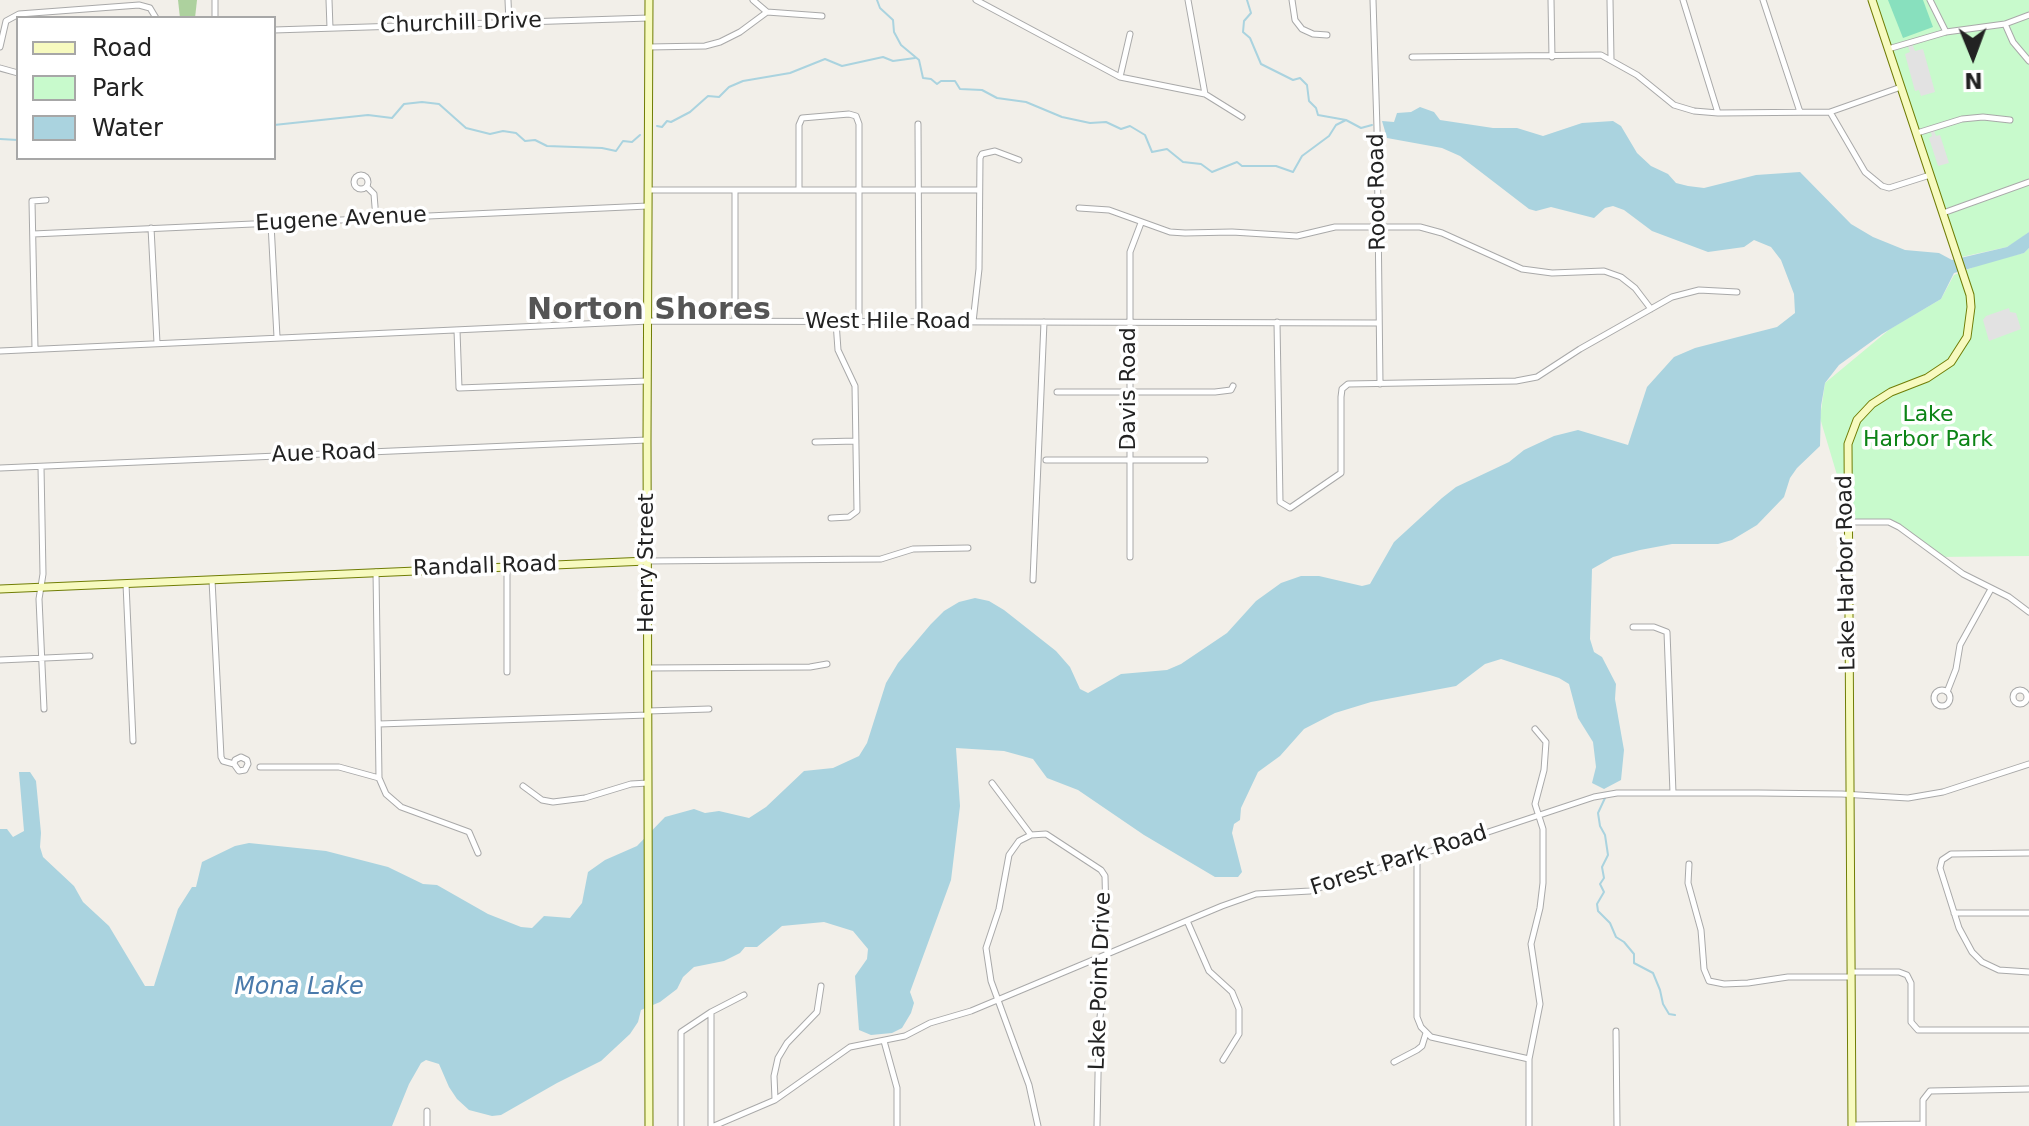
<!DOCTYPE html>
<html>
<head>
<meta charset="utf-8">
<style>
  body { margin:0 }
  #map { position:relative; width:2029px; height:1126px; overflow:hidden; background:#f2efe9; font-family:"DejaVu Sans",sans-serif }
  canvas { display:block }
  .legend { position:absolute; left:16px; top:16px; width:260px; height:144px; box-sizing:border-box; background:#fff; border:2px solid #a7a7a7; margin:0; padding:10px 14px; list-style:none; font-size:24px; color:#222 }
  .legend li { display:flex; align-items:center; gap:16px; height:40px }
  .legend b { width:40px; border:2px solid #a7a7a7 }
  .north { position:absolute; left:1933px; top:16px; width:80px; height:80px; -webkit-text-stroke:6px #fff; paint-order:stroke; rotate:179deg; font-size:22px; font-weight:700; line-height:32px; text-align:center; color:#222 }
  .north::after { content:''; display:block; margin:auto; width:28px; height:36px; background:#222; clip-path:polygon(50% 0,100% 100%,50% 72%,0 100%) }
</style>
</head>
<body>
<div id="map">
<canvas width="2029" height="1126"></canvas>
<ul class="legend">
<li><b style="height:10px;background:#f7fabf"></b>Road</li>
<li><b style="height:22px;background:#c8facc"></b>Park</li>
<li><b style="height:22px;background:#aad3df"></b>Water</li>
</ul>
<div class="north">N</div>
</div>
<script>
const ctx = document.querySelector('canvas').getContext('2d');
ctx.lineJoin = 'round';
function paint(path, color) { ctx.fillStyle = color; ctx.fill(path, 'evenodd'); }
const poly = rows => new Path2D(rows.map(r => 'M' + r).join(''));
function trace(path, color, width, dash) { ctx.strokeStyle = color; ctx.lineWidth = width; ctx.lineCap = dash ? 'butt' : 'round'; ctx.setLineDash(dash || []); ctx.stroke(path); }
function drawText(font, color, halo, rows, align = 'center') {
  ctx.font = font + ' "DejaVu Sans",sans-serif'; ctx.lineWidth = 7; ctx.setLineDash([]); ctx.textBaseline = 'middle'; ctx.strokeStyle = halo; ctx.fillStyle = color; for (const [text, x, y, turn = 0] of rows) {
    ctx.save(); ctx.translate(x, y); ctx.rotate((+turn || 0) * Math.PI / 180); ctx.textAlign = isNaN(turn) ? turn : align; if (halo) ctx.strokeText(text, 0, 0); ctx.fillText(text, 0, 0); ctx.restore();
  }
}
const forest = poly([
  [178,0,197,0,195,18,180,18]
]);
const park = poly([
  [1872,0,2029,0,2029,232,2020,239,2007,247,1957,258],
  [2029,248,2029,556,1938,557,1889,522,1851,522,1820,418,1825,383,1890,329,1941,299,1954,275,1986,262,2024,253]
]);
const pitch = poly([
  [1888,0,1923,0,1933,27,1903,38]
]);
const parking = poly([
  [1911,41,1915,51,1923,49,1935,92,1921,96,1919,90,1915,91,1905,54,1910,52,1907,43],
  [1933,128,1936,136,1940,135,1949,163,1938,166,1929,138,1932,136,1930,129],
  [2009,308,2010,312,2016,313,2021,329,1989,341,1983,320,1986,316]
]);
const water = poly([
  [1420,107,1434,112,1440,120,1493,128,1517,128,1543,136,1582,123,1613,121,1621,126,1637,153,1651,166,1668,174,1676,183,1688,186,1704,188,1756,175,1800,172,1851,224,1873,237,1905,250,1939,253,1952,260,2007,247,2029,232,2029,248,2024,253,1954,273,1941,299,1882,334,1839,365,1825,383,1821,406,1820,446,1797,468,1790,478,1784,497,1757,525,1732,540,1718,544,1672,544,1640,550,1613,557,1592,569,1590,639,1594,652,1602,657,1616,684,1615,699,1624,750,1621,780,1604,789,1592,783,1596,767,1593,742,1578,718,1569,684,1559,678,1501,659,1485,664,1456,686,1371,702,1335,713,1304,729,1280,756,1258,772,1241,808,1240,820,1234,824,1232,833,1242,872,1238,877,1215,877,1144,835,1078,790,1047,778,1033,759,1004,751,956,748,960,806,951,880,910,992,914,1003,911,1013,902,1028,892,1033,871,1035,859,1030,855,976,867,959,868,949,853,931,824,922,782,926,757,947,745,947,740,953,724,961,694,967,683,977,677,989,660,1002,641,1010,638,1022,630,1034,601,1061,557,1083,501,1115,492,1116,469,1110,457,1099,449,1087,439,1064,426,1060,421,1063,409,1084,392,1126,0,1126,0,829,7,829,13,837,24,831,19,772,30,772,36,781,41,833,40,847,43,857,74,886,83,902,109,926,145,986,154,986,178,909,192,887,196,887,202,862,235,846,249,843,326,851,388,867,423,884,437,885,488,914,521,927,532,928,544,916,570,918,582,903,588,872,605,860,637,846,665,817,694,809,705,813,719,811,749,818,766,807,804,771,833,768,859,756,867,743,886,683,898,663,931,624,944,611,959,602,975,598,989,601,1004,610,1056,651,1070,667,1080,689,1088,693,1121,674,1167,670,1181,664,1227,633,1256,601,1281,583,1301,576,1319,576,1362,586,1370,584,1394,542,1442,498,1456,487,1509,462,1524,450,1554,436,1578,430,1628,445,1647,387,1674,357,1695,348,1777,327,1795,313,1794,294,1781,260,1771,247,1754,240,1744,247,1708,252,1652,231,1624,210,1613,206,1605,208,1594,218,1551,207,1536,211,1529,209,1460,156,1442,148,1387,138,1382,121,1394,122,1397,113,1411,112]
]);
const stream = poly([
  [877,0,880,8,893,20,894,32,901,45,919,60,923,78,931,79,937,84,941,81,955,81,960,89,982,90,997,98,1026,102,1062,117,1090,123,1106,122,1121,129,1130,126,1145,135,1152,152,1167,149,1183,162,1201,164,1212,172,1237,162,1242,166,1276,166,1293,172,1302,156,1329,136,1336,125,1346,120],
  [1247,0,1251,13,1244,21,1243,32,1250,38,1261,64,1293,80,1300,78,1307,85,1309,101,1316,108,1318,115,1346,120,1361,128,1372,125],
  [274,125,368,115,392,118,404,104,422,102,439,104,466,128,490,134,503,131,516,133,525,141,535,140,547,146,602,148,616,151,623,141,632,142,640,135],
  [657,126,662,127,667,121,671,122,690,112,708,96,719,97,729,87,743,81,790,73,825,59,842,66,883,57,893,61,915,58],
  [0,139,18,140],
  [1605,798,1598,813,1600,826,1605,835,1608,855,1602,867,1604,878,1600,884,1604,892,1597,904,1598,911,1610,923,1616,937,1624,942,1634,954,1634,963,1653,973,1660,990,1663,1004,1669,1014,1675,1015]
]);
const street = poly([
  [215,0,215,18],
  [329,0,330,28],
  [508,0,509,23],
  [753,0,767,12,822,16],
  [976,0,1120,77,1205,94,1242,117],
  [1188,0,1205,94],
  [1292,0,1295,20,1302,29,1313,34,1327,35],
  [1373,0,1377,128,1380,384],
  [1551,0,1552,57],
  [1610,0,1611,59],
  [1683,0,1718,113],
  [1763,0,1800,112],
  [1930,0,1946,32],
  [2005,24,2013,42,2029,61],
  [274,30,649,18],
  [0,47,6,21,19,14,139,5,150,8,156,18],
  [649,47,705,46,720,42,740,32,767,12],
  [1888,49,1946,32,2005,24,2029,15],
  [1412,57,1601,55,1637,75,1674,105,1694,111,1718,113,1830,112,1901,87],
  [0,68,18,73],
  [1120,77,1130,34],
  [1830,112,1865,172,1882,186,1889,188,1930,175],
  [918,124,919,323],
  [1917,133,1962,119,1983,117,2010,120],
  '354 182a7 7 0 1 1 14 0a7 7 0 1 1-14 0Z',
  [367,187,374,194,376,219],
  [799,189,799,125,802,118,849,114,856,116,859,124,859,322],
  [649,190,979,190],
  [1079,208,1109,210,1170,232,1185,233,1232,232,1297,236,1335,227,1420,227,1442,233,1522,269,1552,273,1604,271,1621,277,1635,288,1651,309],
  [1943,213,2029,182],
  [271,224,277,337],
  [151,228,157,343],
  [33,234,648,206],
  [735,321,735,190],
  [973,322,979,269,980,158,982,154,995,151,1019,160],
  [1277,322,1280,502,1290,508,1341,473,1341,397,1342,389,1348,384,1516,381,1537,377,1580,349,1672,297,1699,290,1737,292],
  [457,330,459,388,647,381],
  [35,349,32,201,46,200],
  [0,351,649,321,1379,323],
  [1057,392,1215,392,1231,390,1233,386],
  [815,442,856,441],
  [1046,460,1205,460],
  [41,467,43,574,39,599,44,709],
  [0,468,647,440],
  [831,518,849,517,857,511,855,386,838,350,836,322],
  [1848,522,1889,522,1899,527,1963,574,2009,597,2029,612],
  [1130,557,1130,252,1141,223],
  [647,561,881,559,913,549,968,548],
  [507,567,507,672],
  [376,572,379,778],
  [212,580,221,757,223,761,234,764,239,771,245,770,248,764,247,760,241,757,235,760,234,764],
  [1033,580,1044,322],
  [126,584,133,741],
  [1633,627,1654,627,1667,632,1673,793],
  [0,660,90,656],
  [648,668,810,667,827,664],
  '2013 697a7 7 0 1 1 14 0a7 7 0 1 1-14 0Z',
  '1934 698a8 8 0 1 1 16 0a8 8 0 1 1-16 0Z',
  [1947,692,1956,669,1960,645,1991,589],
  [648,711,709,709],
  [379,724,648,715],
  [260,767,339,767,379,778,386,794,401,807,469,832,478,853],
  [992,783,1031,835],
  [523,786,542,800,553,802,585,798,631,784,648,783],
  [2029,853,1951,854,1942,860,1940,868,1959,928,1972,952,1982,962,1999,970,2029,972],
  [1417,857,1417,1017,1421,1027,1431,1037,1529,1059],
  [1689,864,1688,883,1701,930,1704,969,1709,981,1724,984,1748,983,1788,977,1851,977],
  [1954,913,2029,913],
  [1188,923,1209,971,1232,992,1239,1009,1239,1034,1223,1060],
  [1851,972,1899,972,1907,975,1911,983,1911,1022,1918,1030,2029,1030],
  [711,1012,711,1126],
  [1616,1031,1617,1126],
  [884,1041,897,1088,897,1126],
  [1394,1062,1417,1050,1422,1046,1426,1033],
  [775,1099,774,1076,778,1058,787,1043,817,1012,821,986],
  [1852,1125,1923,1124],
  [427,1126,427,1111],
  [681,1126,681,1032,711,1012,744,995],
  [714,1126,775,1100,850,1047,905,1036,930,1023,971,1011,1222,906,1256,894,1310,891,1594,797,1617,793,1758,793,1842,794,1908,798,1943,792,2029,764],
  [1038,1126,1029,1085,991,981,986,948,999,909,1009,855,1019,841,1031,835,1046,834,1101,870,1105,876,1107,956,1099,1026,1097,1126],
  [1529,1126,1529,1059,1540,1004,1531,944,1540,908,1543,883,1543,829,1535,804,1544,770,1546,742,1535,729],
  [1923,1126,1923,1100,1930,1091,2029,1089]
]);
const secondary = poly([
  [649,0,647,440,649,1126],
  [0,589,647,561],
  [1852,1126,1848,444,1857,420,1872,404,1891,392,1927,378,1951,362,1967,337,1971,307,1970,295,1872,0]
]);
const streetNames = [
  ["Churchill Drive",461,24,-2],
  ["Rood Road",1378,192,-91],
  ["Eugene Avenue",341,220,-3],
  ["West Hile Road",888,322],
  ["Davis Road",1129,389,-90],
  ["Aue Road",324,454,-2],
  ["Henry Street",647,563,-90],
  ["Randall Road",485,567,-2],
  ["Lake Harbor Road",1847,573,-91],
  ["Forest Park Road",1399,861,-18],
  ["Lake Point Drive",1101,981,-88]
];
const parkNames = [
  ["Lake",1928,415],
  ["Harbor Park",1928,440]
];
const waterNames = [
  ["Mona Lake",299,988]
];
const districtNames = [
  ["Norton Shores",649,311]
];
paint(forest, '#add19e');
paint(park, '#c8facc');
paint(pitch, '#88e0be');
paint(parking, '#e2e2e2');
paint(water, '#aad3df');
trace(stream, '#aad3df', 2);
trace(street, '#a9a9a9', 7);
trace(secondary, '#707d05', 9);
trace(street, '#fff', 5);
trace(secondary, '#f7fabf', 7);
drawText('22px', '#222', '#fff', streetNames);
drawText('22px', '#0c8416', '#fff', parkNames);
drawText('italic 24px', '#4a7aab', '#fff', waterNames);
drawText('bold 30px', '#555', '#fff', districtNames);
</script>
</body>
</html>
